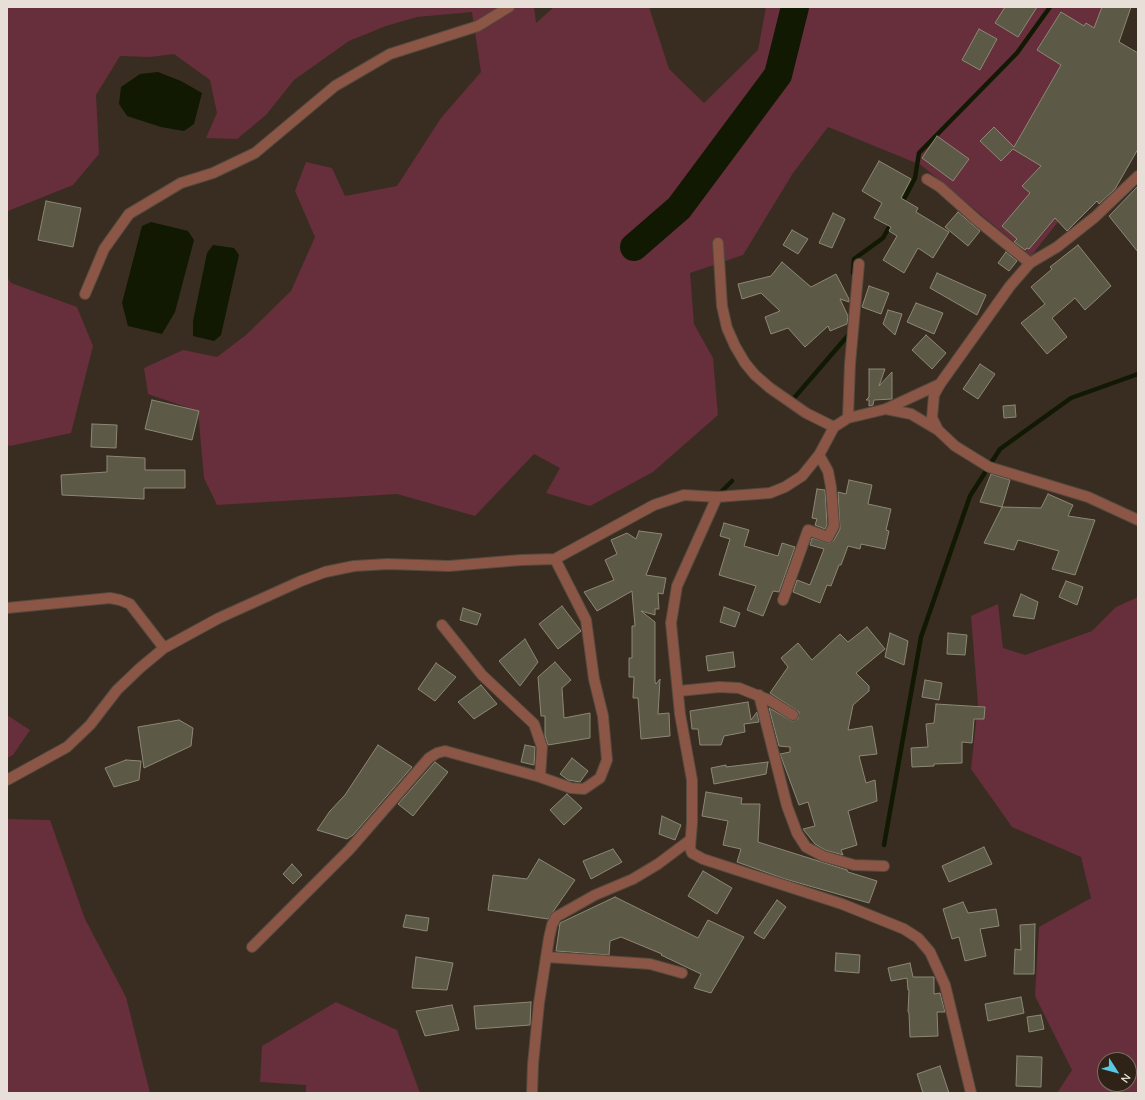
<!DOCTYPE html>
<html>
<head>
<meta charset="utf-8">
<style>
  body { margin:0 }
  #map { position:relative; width:1145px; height:1100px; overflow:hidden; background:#392d21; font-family:Quicksand,sans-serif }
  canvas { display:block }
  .frame { position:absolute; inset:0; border:8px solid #e8e0d8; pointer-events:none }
  .north { position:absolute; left:1097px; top:1052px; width:40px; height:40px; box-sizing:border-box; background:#2f2317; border:1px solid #796f64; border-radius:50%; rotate:126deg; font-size:11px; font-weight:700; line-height:16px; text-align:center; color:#e8e0d8 }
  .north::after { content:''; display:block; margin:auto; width:14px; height:18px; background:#57c9e3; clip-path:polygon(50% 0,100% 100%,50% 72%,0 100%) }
</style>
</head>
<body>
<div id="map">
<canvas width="1145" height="1100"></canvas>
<div class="frame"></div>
<div class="north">N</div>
</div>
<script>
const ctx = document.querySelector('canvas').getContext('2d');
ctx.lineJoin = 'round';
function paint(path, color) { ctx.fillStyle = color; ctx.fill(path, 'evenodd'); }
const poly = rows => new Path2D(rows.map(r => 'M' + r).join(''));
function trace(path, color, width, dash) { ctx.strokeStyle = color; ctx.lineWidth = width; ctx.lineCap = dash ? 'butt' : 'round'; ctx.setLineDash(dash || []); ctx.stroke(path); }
const green = poly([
  [7,7,534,7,536,23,554,7,649,7,669,69,704,103,758,50,766,7,1120,7,1085,188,1031,256,921,165,828,127,793,173,743,255,690,273,694,324,713,358,718,415,653,472,590,506,546,493,560,468,534,454,475,516,397,494,217,505,204,478,198,411,148,394,144,368,183,350,217,357,246,335,291,291,315,237,295,191,306,162,332,168,345,196,397,186,441,118,481,72,472,12,417,17,386,26,349,41,294,80,266,115,237,139,206,138,217,113,210,80,174,54,150,57,120,56,96,95,99,154,73,185,8,211],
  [7,277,11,283,77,307,93,346,71,433,10,446,7,445],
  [1138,597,1138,1093,1057,1093,1072,1070,1035,996,1039,927,1091,898,1081,857,1012,827,971,769,978,704,971,616,998,604,1003,648,1025,655,1092,631,1116,607],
  [1105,1060,1129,1060,1129,1084,1105,1084],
  [7,715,30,730,13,755,7,758],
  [7,819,50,820,85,919,126,997,150,1093,7,1093],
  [336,1002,397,1030,420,1093,306,1093,306,1085,260,1082,262,1046]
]);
const water = poly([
  [158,72,181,81,202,93,194,124,184,131,161,127,127,116,119,104,121,87,140,74],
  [151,222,188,231,194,240,175,312,162,334,128,326,122,303,142,226],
  [213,245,234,248,239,255,221,335,214,341,193,336,193,321,207,253]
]);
const stream = poly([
  [901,205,915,178,919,153,1017,53,1050,7],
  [853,273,854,259,883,238,892,222],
  [794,398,851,332],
  [718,495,732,481],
  [884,845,921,637,970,496,1000,449,1071,398,1138,374]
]);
const river = poly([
  [634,247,679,208,778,75,795,7]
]);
const building = poly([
  [1005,7,1037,7,1018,37,995,23,1005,7],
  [1102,7,1131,7,1119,42,1138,53,1138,149,1115,189,1099,204,1097,201,1067,231,1055,218,1029,249,1027,248,1025,250,1014,242,1017,239,1002,226,1030,193,1022,186,1041,166,1013,149,1001,161,980,141,994,127,1014,147,1061,65,1037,50,1061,12,1084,26,1086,23,1094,28,1102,7],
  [979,29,997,39,980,70,962,60,979,29],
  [937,136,969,159,953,181,922,158,937,136],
  [879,161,911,179,901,198,918,208,916,212,949,232,933,258,918,248,904,273,883,260,897,236,889,231,891,227,874,218,882,203,862,191,879,161],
  [1138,186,1138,252,1109,216,1138,186],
  [46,201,81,208,73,247,38,240,46,201],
  [958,212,980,231,968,246,945,227,958,212],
  [833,213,845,219,832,248,819,243,833,213],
  [792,230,808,239,798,254,783,245,792,230],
  [1078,245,1111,286,1085,310,1075,298,1052,318,1067,337,1047,354,1021,323,1045,304,1031,287,1052,269,1050,267,1078,245],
  [1006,252,1017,261,1009,271,998,263,1006,252],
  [782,262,811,287,836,274,849,299,849,302,840,299,848,316,847,324,830,331,828,326,805,347,788,328,771,334,765,317,780,311,761,293,742,299,738,284,771,276,782,262],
  [937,273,986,295,977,315,930,288,937,273],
  [869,286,889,293,881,314,862,307,869,286],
  [916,303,943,313,934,334,907,322,916,303],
  [888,310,902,314,895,335,883,324,888,310],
  [926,335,946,353,932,369,912,350,926,335],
  [980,364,995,374,978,399,963,389,980,364],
  [869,369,885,369,879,386,892,372,892,399,874,400,873,405,869,406,869,400,866,400,869,397,869,369],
  [152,400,199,411,192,440,145,429,152,400],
  [1015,405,1016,417,1004,418,1003,406,1015,405],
  [92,424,117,425,116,448,91,447,92,424],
  [107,456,145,458,145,470,185,470,185,488,144,488,144,499,62,495,61,475,107,472,107,456],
  [991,474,1010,480,1002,507,980,502,991,474],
  [849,480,872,485,868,504,891,509,886,530,889,531,885,549,861,544,860,549,848,546,841,565,839,565,831,586,827,585,820,603,793,592,797,580,810,585,824,549,810,545,812,538,829,543,834,540,840,529,838,492,846,494,849,480],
  [817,489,825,490,827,525,825,529,815,525,817,519,812,518,817,489],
  [1048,494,1073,505,1068,516,1095,520,1075,575,1052,569,1059,551,1018,540,1014,550,984,543,1002,507,1041,508,1048,494],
  [724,523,749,530,744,546,778,556,782,543,795,547,779,592,773,591,763,616,747,610,756,586,719,575,730,539,720,536,724,523],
  [639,531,662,534,646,575,666,578,663,594,658,593,659,609,655,609,655,615,641,611,655,622,655,682,656,684,660,679,658,714,669,713,670,736,641,739,638,698,633,698,634,677,629,677,629,658,632,658,632,626,635,626,632,591,597,611,584,592,614,580,605,560,617,554,611,540,627,533,636,539,639,531],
  [1066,581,1083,587,1077,605,1059,597,1066,581],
  [1021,594,1038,602,1034,619,1013,616,1021,594],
  [562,606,581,631,558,649,539,624,562,606],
  [724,607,740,613,735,627,720,622,724,607],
  [463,608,481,614,477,625,460,620,463,608],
  [867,627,885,649,856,673,869,686,869,691,853,705,848,730,872,726,877,754,859,756,866,783,875,780,877,801,848,811,857,845,841,850,843,855,825,850,815,844,803,829,815,826,808,802,799,805,780,754,790,752,790,747,779,746,769,708,792,721,798,719,799,712,770,693,788,667,781,658,798,643,812,660,840,634,848,642,867,627],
  [890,633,908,641,904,665,885,657,890,633],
  [948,633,967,635,965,655,947,654,948,633],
  [525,639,538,662,520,686,499,661,525,639],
  [733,652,735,667,708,671,706,656,733,652],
  [555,662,571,680,562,688,564,718,590,713,590,738,548,745,545,736,545,716,541,716,538,677,555,662],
  [436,663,456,677,435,701,418,689,436,663],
  [925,680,942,683,939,700,922,697,925,680],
  [481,685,497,704,474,719,458,702,481,685],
  [748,702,751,720,757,712,759,722,744,724,745,732,724,736,721,745,700,745,698,729,692,729,690,711,748,702],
  [936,704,985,707,984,719,974,719,972,743,962,742,962,763,934,764,934,766,912,767,911,748,928,747,926,724,934,723,936,704],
  [179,720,193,728,191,746,144,768,138,727,179,720],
  [378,745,412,767,353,835,347,839,317,830,330,811,345,795,378,745],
  [525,745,535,747,534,765,521,762,525,745],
  [572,758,588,771,580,782,568,780,560,774,572,758],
  [126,760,141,761,139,780,114,787,105,768,126,760],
  [435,762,448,772,413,816,398,804,435,762],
  [768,762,766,774,714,784,711,768,726,765,726,767,768,762],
  [706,792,742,798,741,804,760,804,758,842,847,870,848,872,877,881,869,903,785,879,737,862,741,849,723,845,728,821,702,816,706,792],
  [567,794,582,808,564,825,550,810,567,794],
  [662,816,681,825,675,840,659,834,662,816],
  [984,847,992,864,949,882,942,866,984,847],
  [613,849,622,862,591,879,583,861,613,849],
  [539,859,575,880,548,919,488,910,493,875,527,879,539,859],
  [292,864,302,875,293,884,283,874,292,864],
  [703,871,732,888,717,914,688,896,703,871],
  [615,897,698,938,708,920,744,937,711,993,694,988,701,974,661,955,662,954,621,937,610,941,609,955,556,951,560,923,615,897],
  [777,900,786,907,764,939,754,933,777,900],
  [963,902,968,913,996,909,999,926,980,929,986,956,965,961,959,937,952,939,943,909,963,902],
  [406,915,429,918,427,931,403,927,406,915],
  [1035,924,1034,974,1014,974,1015,949,1021,950,1020,925,1035,924],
  [836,953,860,955,859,973,835,971,836,953],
  [416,957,453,963,447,990,412,988,416,957],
  [910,963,913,977,934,977,934,994,940,993,945,1012,937,1012,938,1036,910,1037,909,1013,908,1012,909,990,908,990,907,978,891,981,888,968,910,963],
  [1021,997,1024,1013,988,1021,985,1004,1021,997],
  [531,1002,530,1025,476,1029,474,1006,531,1002],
  [452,1005,459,1030,425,1036,416,1011,452,1005],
  [1041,1015,1044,1029,1029,1032,1027,1017,1041,1015],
  [1017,1056,1042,1057,1041,1087,1016,1086,1017,1056],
  [940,1066,949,1093,923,1093,917,1074,940,1066]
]);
const minor = poly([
  [927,179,940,187,977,220,1030,263],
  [718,243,722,306,727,328,735,346,745,363,755,375,770,388,806,413,834,427,848,418,886,409,911,414,938,430],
  [85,294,104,249,129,214,181,183,213,173,255,153,335,86,390,54,478,26,509,7],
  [940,384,934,395,932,418,938,430,955,446,989,467,1088,497,1138,520],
  [848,418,850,364,859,264],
  [834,427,819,455,802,476,785,487,770,493,717,497,677,586,671,623,680,714,692,780,692,823,690,848,692,853,703,859,842,904,904,929,918,938,930,952,945,985,971,1093],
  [783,600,808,530,828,537,834,526,831,487,828,471,819,455],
  [7,608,110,598,120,600,130,604,164,648],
  [442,625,482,675,534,724,542,747,540,777],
  [679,691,719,687,739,688,769,700,793,715],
  [759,695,787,806,797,833,806,847,823,856,854,865,884,866],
  [7,780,67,747,90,725,117,690,140,668,164,648,219,618,301,581,325,572,354,566,388,564,449,566,521,560,555,559,654,505,684,495,717,497],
  [252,947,349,850,429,758,437,753,445,751,540,777,571,788,584,789,600,778,607,760,603,716,594,679,586,620,555,559],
  [547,957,650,964,682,973],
  [532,1093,533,1064,539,1003,549,938,552,925,556,917,595,895,633,879,658,864,690,840]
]);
const tertiary = poly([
  [886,409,940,384,1010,286,1030,263,1057,247,1095,217,1138,176]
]);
paint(green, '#672e3c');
paint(water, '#111903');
trace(stream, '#111903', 4.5);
trace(river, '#111903', 28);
paint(building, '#5d5947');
trace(building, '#8c8875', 1);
trace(minor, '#554a3e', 12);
trace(tertiary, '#554a3e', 12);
trace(minor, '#8b5646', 10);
trace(tertiary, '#8b5646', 10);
</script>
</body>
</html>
